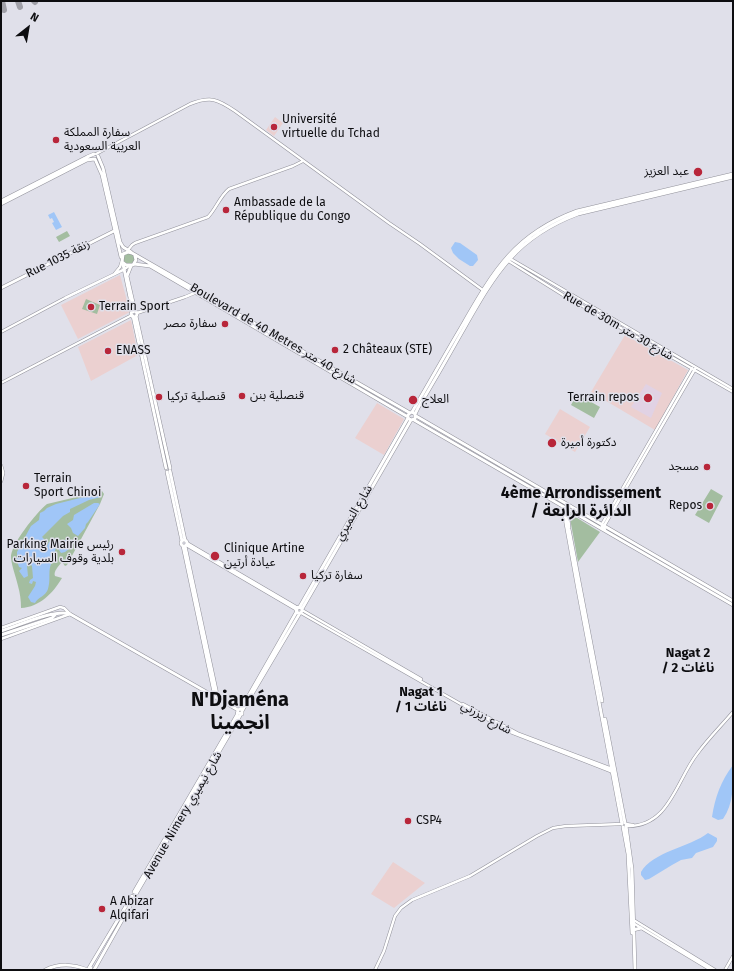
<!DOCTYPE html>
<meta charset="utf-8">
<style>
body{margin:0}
#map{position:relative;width:734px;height:971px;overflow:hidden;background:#e0e0ea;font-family:"Fira Sans",sans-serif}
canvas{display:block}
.frame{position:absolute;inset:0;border:2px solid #0d0d10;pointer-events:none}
.north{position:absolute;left:8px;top:8px;width:40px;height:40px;-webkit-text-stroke:3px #e0e0ea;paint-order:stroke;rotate:31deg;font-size:11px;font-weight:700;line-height:16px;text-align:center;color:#0d0d10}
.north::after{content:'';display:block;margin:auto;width:14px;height:18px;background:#0d0d10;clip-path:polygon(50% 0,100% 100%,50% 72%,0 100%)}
</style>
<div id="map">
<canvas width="734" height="971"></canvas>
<div class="frame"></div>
<div class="north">N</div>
</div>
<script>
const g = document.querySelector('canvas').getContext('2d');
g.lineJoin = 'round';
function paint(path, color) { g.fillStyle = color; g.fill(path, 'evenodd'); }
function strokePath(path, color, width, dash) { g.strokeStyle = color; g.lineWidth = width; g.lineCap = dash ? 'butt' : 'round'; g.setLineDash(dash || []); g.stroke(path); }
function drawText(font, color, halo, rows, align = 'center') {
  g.font = font + ' "Fira Sans","Noto Sans Arabic",sans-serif'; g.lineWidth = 3; g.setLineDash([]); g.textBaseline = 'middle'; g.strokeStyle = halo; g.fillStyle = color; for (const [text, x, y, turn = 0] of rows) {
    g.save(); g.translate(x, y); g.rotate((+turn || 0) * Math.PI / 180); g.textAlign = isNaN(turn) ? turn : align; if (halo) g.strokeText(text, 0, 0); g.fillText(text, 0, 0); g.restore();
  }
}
const education = new Path2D(`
 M275,117L283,123L274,136L266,130Z
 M120,275L130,312L78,339L61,305Z
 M131,320L138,355L91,381L78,347Z
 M625,335L688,370L655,430L591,392Z
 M377,403L404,419L384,455L355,438Z
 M560,409L590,427L575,452L545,434Z
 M393,862L425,883L394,908L371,894Z`);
const medical = new Path2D(`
 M646,384L662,393L651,418L631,407Z`);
const green = new Path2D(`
 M67,231L70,236L59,242L56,237Z
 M123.5 259a5.5 5.5 0 1 1 11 0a5.5 5.5 0 1 1-11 0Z
 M86,299L100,305L97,314L82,309Z
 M577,394L600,407L594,418L571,405Z
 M711,489L723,496L709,523L695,515Z
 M102,491L104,494L100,504L67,565L65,566L62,562C59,565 53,572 55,576L62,578C53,593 40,607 21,608C21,600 20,593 18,586C16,577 12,567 11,558C10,545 37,512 47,504Z
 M569,513L600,532L578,562Z`);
const water = new Path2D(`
 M54,212L62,227L56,230L52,223L54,222L52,218L50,219L48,215Z
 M455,242L460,243L477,255L478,260L473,266H470L459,259L453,253L451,248Z
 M100,493L101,497L89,500L70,509V512L63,516L42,537L45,540L44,543L39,547L41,548L40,551L44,552L49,542L55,539H58L55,551L57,555C45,568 52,576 48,589C46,596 38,597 35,603L31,602L28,597L35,586L36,582L33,581L32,584L29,583L30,580L33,578L32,566L29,563L27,566L28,576L24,578L19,571L22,568L19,567L17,561V552L31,526L39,520L40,513L44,511L47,508L56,504Z
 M94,503H98L100,504L88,522L86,524L85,528L78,536L73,533L71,528L67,524L73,520L74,515Z
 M65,540H72L74,542L72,544L73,546L65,552L61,553L59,550L62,542Z
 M733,765C733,785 734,803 723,819L718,820L712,817C715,797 721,781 733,765Z
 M708,833L717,838V841L713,847L696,853L692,858L681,860L672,865L649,879L645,880L641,875V872C652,852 690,847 708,833Z`);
const taxiway = new Path2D(`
 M2,1L4,10
 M18,1L20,7
 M34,1L35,2`);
const minor = new Path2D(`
 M96,154L190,104C211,96 217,99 235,111L389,223L420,244L484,291
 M128,250L132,245L135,243L208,217C216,209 220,196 229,189L293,166L303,161
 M509,258L733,389
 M507,260L563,295L733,392
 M115,273L120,267L122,261
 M137,313L185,297L197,292
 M1,332L65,298L123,270L129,266
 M1,383L132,315
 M602,529V524L692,368
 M605,530L604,526L695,369
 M187,543L298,608
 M186,545L297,610
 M302,610L421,679
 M301,613L508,731L613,772
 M1,628L60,607L64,608L70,614L1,639
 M463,704L519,734L612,769
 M626,824L633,825
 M626,826C669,828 676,781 697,754C708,739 721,726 733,712
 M632,919L715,970
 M633,923L711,970
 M375,970L384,951L395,916L401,908L412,900L470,876L537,836L553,828L566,826L622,824
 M725,970L733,956`);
const major = new Path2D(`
 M98,156L103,168L120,242L123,247L131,252
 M95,159L102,175L121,257
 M1,201L87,157L94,154
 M1,204L87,160L94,159
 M135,256L136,260L133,265H126L122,262L123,254L128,252L132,253L410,413
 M123,264L133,312
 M134,264L150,266L408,417
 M131,266L127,276L135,311
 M1,288L114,231
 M131 314a3 3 0 1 1 6 0a3 3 0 1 1-6 0Z
 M133,316L166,468
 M136,316L170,468
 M412,412C428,385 443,358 459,331C492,274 512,235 577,211L733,174
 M415,414L412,412L410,413L408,415V418L411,420L415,419V414L418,408C433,383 448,357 462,332C494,276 514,238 578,214L733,177
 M416,416L733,601
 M414,420L733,605
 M1,466L3,473L1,481
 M170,471L185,540
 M167,472L182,541
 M563,507L578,590L622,824
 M567,508L569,529L602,701
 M181 543a3 3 0 1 1 6 0a3 3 0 1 1-6 0Z
 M183,546L215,697
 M185,546L218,699
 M296 610a3 3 0 1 1 6 0a3 3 0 1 1-6 0Z
 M299,608L408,418
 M302,609L411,420
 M1,631C18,626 54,609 70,614L238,710
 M1,635L52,618L55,615
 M241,709L297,611
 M242,711L300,613
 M605,719L625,823
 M626,826L632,869L635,970
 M623,827L628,854L632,933
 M134,892L237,715L238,710L240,709L242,710V714L238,713
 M136,894L241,714
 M633,930L641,928
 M89,968L132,896
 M45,970C60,963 73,964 88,970L91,968
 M94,970L135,897`);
const markers = [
 [274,127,4,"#b8263a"],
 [56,140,4,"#b8263a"],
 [698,172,5,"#b8263a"],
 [226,210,4,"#b8263a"],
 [91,307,4,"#b8263a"],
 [225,324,4,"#b8263a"],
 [335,350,4,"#b8263a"],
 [108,351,4,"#b8263a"],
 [242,396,4,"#b8263a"],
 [159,397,4,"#b8263a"],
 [648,398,5,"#b8263a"],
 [413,400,5,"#b8263a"],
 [552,443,5,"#b8263a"],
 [707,467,4,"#b8263a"],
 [26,486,4,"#b8263a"],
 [710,506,4,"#b8263a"],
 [122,552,4,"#b8263a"],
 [215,556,5,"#b8263a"],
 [303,576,4,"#b8263a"],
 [408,821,4,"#b8263a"],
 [102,909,4,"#b8263a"]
];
const poiNames = [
 ["Université",282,120],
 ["virtuelle du Tchad",282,134],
 ["سفارة المملكة",64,133],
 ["العربية السعودية",64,147],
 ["عبد العزيز",689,172,"right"],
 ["Ambassade de la",234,203],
 ["République du Congo",234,217],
 ["Terrain Sport",99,307],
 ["سفارة مصر",217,324,"right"],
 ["2 Châteaux (STE)",343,350],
 ["ENASS",116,351],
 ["قنصلية بنن",250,396],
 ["قنصلية تركيا",167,397],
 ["Terrain repos",639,398,"right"],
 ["العلاج",422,400],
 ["دكتورة أميرة",561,443],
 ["مسجد",699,467,"right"],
 ["Terrain",34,479],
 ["Sport Chinoi",34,493],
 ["Repos",702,506,"right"],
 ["Parking Mairie رئيس",114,545,"right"],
 ["بلدية وقوف السيارات",114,559,"right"],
 ["Clinique Artine",224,549],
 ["عيادة أرتين",224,563],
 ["سفارة تركيا",311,576],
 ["CSP4",416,821],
 ["A Abizar",110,902],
 ["Alqifari",110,916]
];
const streetNames = [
 ["Rue 1035 زنقة",58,259,-27],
 ["Rue de 30m شارع 30 متر",618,326,30],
 ["Boulevard de 40 Metres شارع 40 متر",273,334,30],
 ["شارع النميري",354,513,-60],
 ["شارع زيزرتي",486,718,29],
 ["Avenue Nimery شارع نيميري",183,815,-60]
];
const neighbourhoodNames = [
 ["Nagat 2",688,653],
 ["/ ناغات 2",688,668],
 ["Nagat 1",421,692],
 ["/ ناغات 1",421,707]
];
const districtNames = [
 ["4ème Arrondissement",581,494],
 ["/ الدائرة الرابعة",581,512]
];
const townNames = [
 ["N'Djaména",240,700],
 ["انجمينا",240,723]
];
paint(education, '#ebd0d0');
paint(medical, '#e1d2e4');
paint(green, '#a3bda0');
paint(water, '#a0c6f7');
strokePath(taxiway, '#a0a0a8', 6);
strokePath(minor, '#92929b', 3.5);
strokePath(major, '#92929b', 4);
strokePath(minor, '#fff', 2.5);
strokePath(major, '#fff', 3);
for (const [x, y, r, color] of markers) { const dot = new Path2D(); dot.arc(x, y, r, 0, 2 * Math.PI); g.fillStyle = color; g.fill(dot); strokePath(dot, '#e0e0ea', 1.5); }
drawText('12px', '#0d0d10', '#e0e0ea', poiNames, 'left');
drawText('12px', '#0d0d10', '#e0e0ea', streetNames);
drawText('bold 13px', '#0d0d10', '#e0e0ea', neighbourhoodNames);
drawText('bold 16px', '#0d0d10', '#e0e0ea', districtNames);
drawText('bold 20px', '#0d0d10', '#e0e0ea', townNames);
</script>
